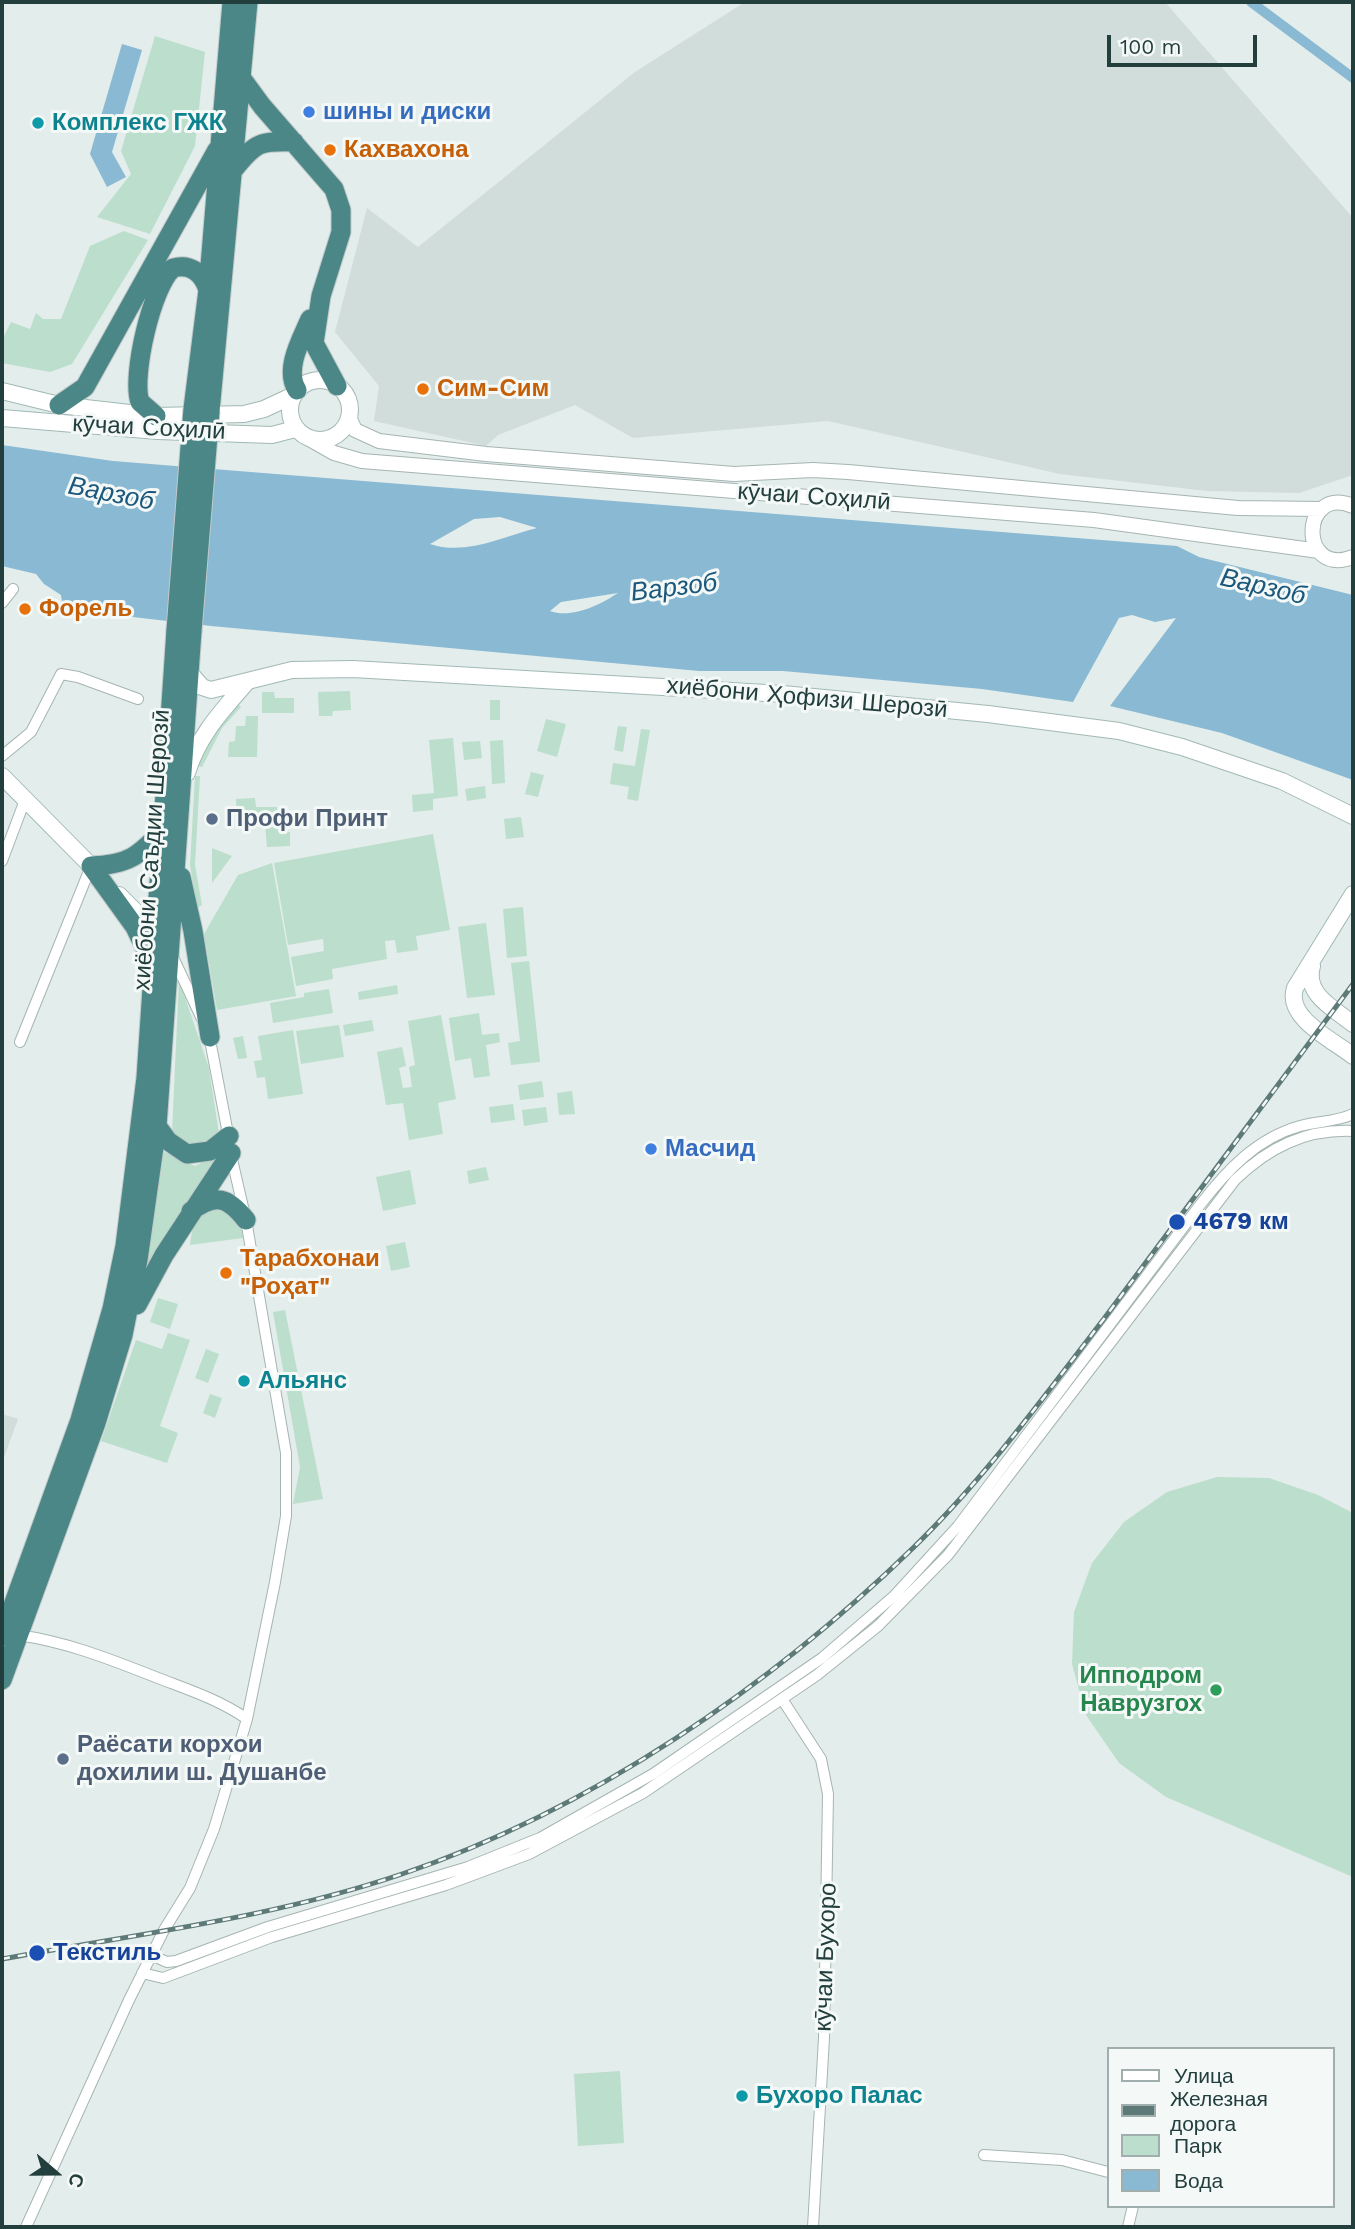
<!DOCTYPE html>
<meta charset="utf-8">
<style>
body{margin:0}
#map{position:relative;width:1355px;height:2229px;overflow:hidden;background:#e3edeb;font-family:"Work Sans",sans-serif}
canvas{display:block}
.frame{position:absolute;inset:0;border:4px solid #223f3d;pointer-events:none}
.legend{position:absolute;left:1107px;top:2047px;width:228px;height:161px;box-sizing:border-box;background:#f4f9f8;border:2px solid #a0afad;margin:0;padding:9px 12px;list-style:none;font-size:21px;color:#223f3d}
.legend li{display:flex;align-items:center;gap:14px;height:35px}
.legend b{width:35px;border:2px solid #a0afad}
.north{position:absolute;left:21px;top:2138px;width:70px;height:70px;-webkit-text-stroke:5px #f4f9f8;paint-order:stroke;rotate:110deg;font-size:19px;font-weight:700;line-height:28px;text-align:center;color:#223f3d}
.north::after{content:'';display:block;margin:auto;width:24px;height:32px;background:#223f3d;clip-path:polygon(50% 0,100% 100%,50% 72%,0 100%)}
.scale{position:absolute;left:1107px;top:35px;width:150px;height:32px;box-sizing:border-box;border:4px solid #223f3d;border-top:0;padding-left:9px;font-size:21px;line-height:24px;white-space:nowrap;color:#223f3d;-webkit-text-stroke:5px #f4f9f8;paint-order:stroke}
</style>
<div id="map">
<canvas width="1355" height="2229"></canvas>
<div class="frame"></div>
<ul class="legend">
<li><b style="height:9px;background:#fff"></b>Улица</li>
<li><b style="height:9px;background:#5d7a78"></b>Железная дорога</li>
<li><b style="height:19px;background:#bcdecc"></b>Парк</li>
<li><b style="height:19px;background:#8ab9d3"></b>Вода</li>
</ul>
<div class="north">С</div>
<div class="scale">100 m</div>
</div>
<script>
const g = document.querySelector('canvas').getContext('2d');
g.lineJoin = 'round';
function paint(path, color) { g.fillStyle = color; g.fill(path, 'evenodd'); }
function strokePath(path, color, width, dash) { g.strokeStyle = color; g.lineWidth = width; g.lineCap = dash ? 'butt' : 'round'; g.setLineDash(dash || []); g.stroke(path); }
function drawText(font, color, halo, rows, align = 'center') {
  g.font = font + ' "Work Sans",sans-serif'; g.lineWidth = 6; g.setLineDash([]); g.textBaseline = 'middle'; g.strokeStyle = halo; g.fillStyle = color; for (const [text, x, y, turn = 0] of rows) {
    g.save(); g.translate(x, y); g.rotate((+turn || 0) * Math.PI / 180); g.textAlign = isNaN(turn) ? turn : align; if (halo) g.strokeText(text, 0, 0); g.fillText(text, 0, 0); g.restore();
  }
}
const built = new Path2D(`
 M745,2H1165L1353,218V475L1299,493L1207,491L1060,474L828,421L633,438L575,405L498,435L486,446L374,421L379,386L335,332L367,208L418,247L635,72Z
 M2,1414L18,1419L2,1463Z`);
const green = new Path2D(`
 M155,36L205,52L195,146L150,234L97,217L131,174L121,151Z
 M124,231L148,240L72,364L50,372L2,363V340L11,322L30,329L36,313L43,319H61L90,246Z
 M350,691L351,710L333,711L332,716H319L318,692Z
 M262,692H274L275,698H294V713H262Z
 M490,700H500V720H490Z
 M237,703L241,707L222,728L202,767L197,766L206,745Z
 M246,716H258L257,757H228L229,742L235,741L236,726H245Z
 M546,719L566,724L557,757L537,751Z
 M618,726L627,727L623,752L614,750Z
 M641,729L650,730L638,801L627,799L629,787L610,784L613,763L635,766Z
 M453,738L458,796L433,799V810L413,812L412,795L434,793L429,740Z
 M503,740L505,783L492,784L490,741Z
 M480,741L482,758L464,760L462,742Z
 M531,772L544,775L538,797L525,794Z
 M195,776H200L195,865L202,905L197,908L190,865Z
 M485,786L486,798L467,801L465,789Z
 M255,798L256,807H277L278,832H290V846L267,847L265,823L237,824L236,799Z
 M521,817L524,837L506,839L504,819Z
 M433,834L450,930L416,936L418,950L397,953L395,940L385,941L387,959L332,969L333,979L296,986L291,957L324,951L323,939L288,945L274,863Z
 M212,848L232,856L212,883Z
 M272,863L296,996L217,1010L204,934L238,875Z
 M523,907L527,956L507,958L503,909Z
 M486,923L495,995L467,998L458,927Z
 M529,961L540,1062L511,1065L508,1043L520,1041L511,963Z
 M179,980L209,1068L219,1134L197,1150L172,1133Z
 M397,985L398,994L359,1000L358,992Z
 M329,989L333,1013L273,1023L270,1003L304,997V993Z
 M479,1013L482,1035L499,1033L500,1042L486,1045L490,1076L474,1078L471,1058L455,1061L449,1018Z
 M441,1015L456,1099L438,1103L443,1134L409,1140L403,1103L386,1105L377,1052L402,1047L406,1066L399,1068L403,1088L412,1087L409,1067L415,1065L408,1021Z
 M372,1020L374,1031L345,1036L343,1025Z
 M339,1025L344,1057L301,1064L296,1031Z
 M293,1030L303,1094L268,1099L265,1077L257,1078L254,1061L262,1060L258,1036Z
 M243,1036L247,1058L238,1059L233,1038Z
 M542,1081L544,1097L520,1100L518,1085Z
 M572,1091L575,1114L559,1115L557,1093Z
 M513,1104L515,1120L491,1123L489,1107Z
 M546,1107L548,1122L524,1126L522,1110Z
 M164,1152L195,1166L218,1155L144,1276Z
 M486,1167L489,1180L469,1184L467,1171Z
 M410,1170L416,1204L383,1211L376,1177Z
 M219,1205L241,1226L243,1238L190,1245C193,1221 196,1214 219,1205Z
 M405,1242L410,1267L391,1271L386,1246Z
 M158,1298L178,1304L170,1329L150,1322Z
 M285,1310L323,1499L293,1504L300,1467L273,1312Z
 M168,1333L190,1340L160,1426L178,1433L167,1463L101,1441L136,1340L162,1349Z
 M206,1349L219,1354L208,1383L195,1378Z
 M210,1394L222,1398L215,1418L203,1413Z
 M1217,1477L1269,1478L1318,1495L1353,1513V1877L1166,1797L1119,1763L1086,1715L1072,1664L1074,1612L1092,1563L1124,1522L1167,1492Z
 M620,2071L624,2143L578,2146L574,2074Z`);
const water = new Path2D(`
 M122,44L142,50L112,152L126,177L107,187L90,154Z
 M2,445L113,461L1177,546L1199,557L1353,595V780L1222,733L1110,706L1176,618L1155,622L1132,615L1119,618L1073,702L982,689L783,671H699L211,626L63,609L61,595L44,584L36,574L2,566ZM500,517L537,528C502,537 465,556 430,544L474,519ZM618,593C600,605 571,619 550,611L561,602Z`);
const canal = new Path2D(`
 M1251,2L1353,78`);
const minor = new Path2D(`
 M2,603L13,589
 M2,756L31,732L61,674L78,677L138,699
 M2,861L25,800
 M172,955L201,1017
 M209,1035L229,1139
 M20,1042L91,866
 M18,1635C68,1642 112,1660 158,1678C189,1690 220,1700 247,1719
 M782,1699L821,1759L828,1794L824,2038L813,2227
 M151,1955L167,1962L176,1961L268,1927L468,1867L540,1838L653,1774L822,1658L894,1596L958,1526L1200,1205C1227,1170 1257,1138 1300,1126C1318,1121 1337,1122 1353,1114
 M142,1973L163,1978L272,1937L446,1885L529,1854L643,1793L817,1675L878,1626L948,1555L1235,1180C1269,1147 1306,1129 1353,1131
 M984,2155L1062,2160L1108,2172
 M26,2227L129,2000L164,1930L190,1888L214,1829L247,1719L275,1582L286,1516V1453L246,1220L231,1155
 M1128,2227L1133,2206`);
const tertiary = new Path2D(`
 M349,417L355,430L379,441L486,454L734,474L813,470L848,472L1238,508L1322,509
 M311,440L334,453L362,461L1094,520L1319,551
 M1353,506C1300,484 1298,578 1353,557`);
const secondary = new Path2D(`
 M290 410a30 30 0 1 1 60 0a30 30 0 1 1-60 0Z
 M2,391L59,405L156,416L244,414L264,409L294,395
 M2,418L158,431L272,435L295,429
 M189,672L202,687L211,690L292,670L353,669L783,694L988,714L1119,731L1182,747L1282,781L1353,816
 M187,773C198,736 221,712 246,683
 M2,776L99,874
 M1353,894L1295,988C1285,1018 1333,1040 1353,1056
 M119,895L160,936
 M1312,966C1304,994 1333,1008 1353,1024`);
const trunk = new Path2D(`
 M240,76L262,106L334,189L341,210V232L321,296L314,343L337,386
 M235,168C256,142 260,141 294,142
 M297,390C284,369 301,340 310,319
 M59,405L85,387L217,150
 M193,409L208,290L232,2
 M210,411L248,2
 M156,416L140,402C131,377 152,285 173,268C190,263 203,273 208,290
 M91,866L135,927L152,963
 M91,866C128,865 139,856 164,829
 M181,877L193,931L210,1037
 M157,1126L168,1141L187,1154L210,1151L229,1136
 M191,1211C216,1194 227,1196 246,1220
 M137,1305L164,1255L231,1153
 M2,1636L80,1420L112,1309L125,1246L146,1078L176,630
 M2,1680L96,1423L123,1335L138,1260L157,1126L192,631`);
const rail = new Path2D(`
 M2,1959C136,1934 273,1918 402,1874C591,1810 771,1686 913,1548C984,1479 1043,1398 1103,1320C1187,1208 1270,1096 1353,984`);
const trunkBridge = new Path2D(`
 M176,630L193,409
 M192,631L210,411`);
const markers = [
 [309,112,7,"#3f7fe0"],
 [38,123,7,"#0f9aa8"],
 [330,150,7,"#e8710a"],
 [423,389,7,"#e8710a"],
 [25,609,7,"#e8710a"],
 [212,819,7,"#5c6f8a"],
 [651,1149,7,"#3f7fe0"],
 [1177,1222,9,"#1a4fb4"],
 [226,1273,7,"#e8710a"],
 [244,1381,7,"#0f9aa8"],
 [1216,1690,7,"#2e9e5b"],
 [63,1759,7,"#5c6f8a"],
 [37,1953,9,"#1a4fb4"],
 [742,2096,7,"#0f9aa8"]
];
const shopNames = [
 ["шины и диски",323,112],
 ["Масчид",665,1149]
];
const cultureNames = [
 ["Комплекс ГЖК",52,123],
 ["Альянс",258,1381],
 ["Бухоро Палас",756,2096]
];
const foodNames = [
 ["Кахвахона",344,150],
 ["Сим-Сим",437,389],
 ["Форель",39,609],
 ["Тарабхонаи",240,1259],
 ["\"Роҳат\"",240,1287]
];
const streetNames = [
 ["кӯчаи Соҳилӣ",149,428,3],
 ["кӯчаи Соҳилӣ",814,497,4],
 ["хиёбони Ҳофизи Шерозӣ",807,698,5],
 ["хиёбони Саъдии Шерозӣ",152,850,-86],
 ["кӯчаи Бухоро",826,1957,-88]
];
const serviceNames = [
 ["Профи Принт",226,819],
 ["Раёсати корхои",77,1745],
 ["дохилии ш. Душанбе",77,1773]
];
const transitNames = [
 ["4679 км",1193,1222],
 ["Текстиль",53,1953]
];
const leisureNames = [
 ["Ипподром",1202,1676],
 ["Наврузгох",1202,1704]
];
const waterNames = [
 ["Варзоб",111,494,11],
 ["Варзоб",1263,587,13],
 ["Варзоб",674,588,-7]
];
paint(built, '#d1ddda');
paint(green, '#bcdecc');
paint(water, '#8ab9d3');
strokePath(canal, '#8ab9d3', 10);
strokePath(minor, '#a5b5b3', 12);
strokePath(tertiary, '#a5b5b3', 16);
strokePath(secondary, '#a1b9b5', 18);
strokePath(trunk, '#c1c9c9', 21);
strokePath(minor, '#fff', 10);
strokePath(tertiary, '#fff', 14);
strokePath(secondary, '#fff', 16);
strokePath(trunk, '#4a8786', 19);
strokePath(rail, '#5d7a78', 5);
strokePath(rail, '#f4f9f8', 2.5, [8]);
strokePath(trunkBridge, '#c1c9c9', 21, []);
strokePath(trunkBridge, '#4a8786', 19);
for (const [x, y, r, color] of markers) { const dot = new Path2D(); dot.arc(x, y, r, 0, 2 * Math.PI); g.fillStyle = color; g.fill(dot); strokePath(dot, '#f4f9f8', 2.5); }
drawText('bold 24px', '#366cbe', '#f4f9f8', shopNames, 'left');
drawText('bold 24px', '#0d838f', '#f4f9f8', cultureNames, 'left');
drawText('bold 24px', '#c56008', '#f4f9f8', foodNames, 'left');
drawText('24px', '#223f3d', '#f4f9f8', streetNames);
drawText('bold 24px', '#4e5e75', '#f4f9f8', serviceNames, 'left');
drawText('bold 24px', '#164399', '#f4f9f8', transitNames, 'left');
drawText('bold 24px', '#27864d', '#f4f9f8', leisureNames, 'right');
drawText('italic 26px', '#1b587c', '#f4f9f8', waterNames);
</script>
